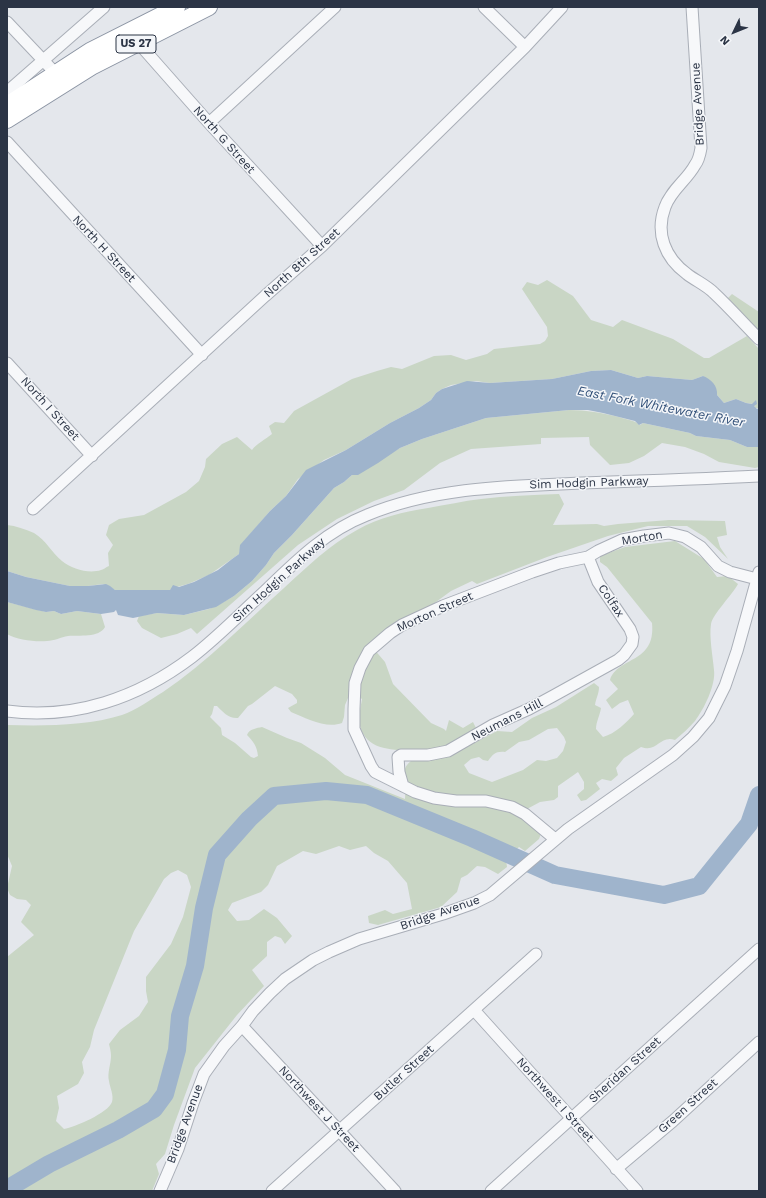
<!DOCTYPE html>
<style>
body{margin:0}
#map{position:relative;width:766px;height:1198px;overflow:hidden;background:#e4e7ec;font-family:"Work Sans",sans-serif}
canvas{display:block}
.frame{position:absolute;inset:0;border:8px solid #2b3445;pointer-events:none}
.north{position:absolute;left:714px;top:12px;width:40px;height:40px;-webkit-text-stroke:3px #f4f6f9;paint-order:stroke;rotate:227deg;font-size:11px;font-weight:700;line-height:16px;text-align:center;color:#2b3445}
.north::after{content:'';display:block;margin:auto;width:14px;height:18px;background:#2b3445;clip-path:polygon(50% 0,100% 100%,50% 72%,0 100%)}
</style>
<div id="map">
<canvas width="766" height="1198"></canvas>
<div class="frame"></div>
<div class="north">N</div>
</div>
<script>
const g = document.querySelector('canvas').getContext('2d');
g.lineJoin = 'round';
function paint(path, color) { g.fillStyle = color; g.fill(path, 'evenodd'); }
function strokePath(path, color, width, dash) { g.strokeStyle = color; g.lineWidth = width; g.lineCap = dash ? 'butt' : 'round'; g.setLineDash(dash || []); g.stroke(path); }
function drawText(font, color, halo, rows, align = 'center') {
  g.font = font + ' "Work Sans",sans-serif'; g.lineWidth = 3; g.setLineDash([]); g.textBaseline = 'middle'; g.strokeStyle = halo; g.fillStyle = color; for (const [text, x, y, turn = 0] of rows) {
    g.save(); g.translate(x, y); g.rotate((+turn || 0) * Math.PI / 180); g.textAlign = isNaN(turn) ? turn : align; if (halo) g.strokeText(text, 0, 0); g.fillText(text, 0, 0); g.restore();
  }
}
const green = new Path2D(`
 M547,280L573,296L591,320L613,327L622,320L673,339L704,358H709L747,336L759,349V408H755L753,404L746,403L736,399L724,403L717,395L703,376L692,380L647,376L638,378L611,370L591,371L552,379L490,383L476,381L451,385L442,389L436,393L431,400L419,408L390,423L346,450L324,460L298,479L286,496L270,511L241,545L239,554L232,559L209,575L188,584L173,588L170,590H115L103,584L88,586H70L26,577L7,571V525C16,526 25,529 34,533C46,540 52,553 62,561C72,569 89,574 101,570C103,570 106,567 109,566L108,553L113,545L106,535L109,525L119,519L144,515L186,492L199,481L205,467L206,459L222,444L237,437L252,450C257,443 265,440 272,434L269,426L275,422L284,423L294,411L352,379L377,371L391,367L402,369L434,356L451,355L466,360L487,354L494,349L540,344L545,341L548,336L547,327L522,289L527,282L538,285Z
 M732,294L759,312V331L728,298Z
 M569,410C587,410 602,413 619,417C627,420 634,420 640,425L643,423L690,433L696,436L730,440L747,447H759V467L755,468L719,462L704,454L685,447L662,443L644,456L629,463L610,465L590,445L589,437L541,438V444L471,449L440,463L404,490L374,501L337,519L298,545L197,634L191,628L177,634L161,638L142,628L137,621L139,616L157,613L184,615L209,609L220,604L234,596L252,581L266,565L274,553L292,535L334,488L344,482L352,475L400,448L422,439L486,418Z
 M559,494L564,504L553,525L597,524L604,526L618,524L669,520L725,521L727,535L717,537L720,547L728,559L705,537L687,526H648L608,536L547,557L477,584L472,581L451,591L373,648L385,662L393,684L431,723L444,729L446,731L449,720L463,728L473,722L476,728L459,738L463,749L497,731L512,732L532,718L556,707L594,683L599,687C599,694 596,698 595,705L601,708C600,715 596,722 596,729L603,737C616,733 625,724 634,714L628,700L620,703L612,709L606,700L618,689L610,680C618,656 656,664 652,623L607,567L600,562V556L625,547L675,541L704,559L717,577L728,576L738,584C732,595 713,614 711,624C709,637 713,658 714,670C716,685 704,709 695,721C689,728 682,734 675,740C659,735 658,753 641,747L624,758L616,768L618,775L611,781L602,779L596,783L600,789L586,800L581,801L577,795L584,789V782L578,772L558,786V797L554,800L540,802L527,809L544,826L539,839L525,851L519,847L506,860L507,867L498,874L485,867L477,866L467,875L461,878L457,892L441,907L378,925L369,923L368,916L385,910L393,914L412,909L407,883L388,861L374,853L366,846L350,850L339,846L316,854L303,851L277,866L268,885L261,892L232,903L228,910L237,921L249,920L264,909L277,918L292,936L285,944L281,938L275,936L267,942V956L252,970L264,986L237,1015L195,1068L174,1125L165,1154L156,1164L159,1174L152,1191H7V957L34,935L21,922L31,905L26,900L17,899L10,895L7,888L12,866L7,854V725C43,726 88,726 122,715C136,710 150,700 163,692C207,662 244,624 284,588C307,567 329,545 357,530C379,517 404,512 428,508C446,505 463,501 481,499C506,496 533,495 559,494ZM275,686L292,694L297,700V703L288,708L291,712C306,718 326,729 342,723L344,717L345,705L351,691L362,699C361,705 359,714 359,721C363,748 385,749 407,751L412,760C401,769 405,773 406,786C406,790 405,795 405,799L345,775L325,758L301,743L287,738L262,727C257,728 249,729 247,735C253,741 257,746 258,756L254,758L251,757L235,743L222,735L221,728L210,717L212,714L214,706H217C223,712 229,719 238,718L248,706L252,704ZM557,728L564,737L566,742L563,751L557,758L546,761L537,760L523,770L492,782L469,773L464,765L471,759L479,757L483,760L488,761C493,754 496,751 505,752L519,742L529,740L548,729ZM178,870L187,875L191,887L183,917L171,944L146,977V991L148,1002L139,1016L120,1030L109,1044C110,1048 111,1052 111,1056C111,1064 107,1073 109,1081C110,1088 114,1095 112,1102C108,1113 75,1127 64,1129L56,1121L59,1108L57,1096L78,1084L84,1073L82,1062L90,1047L94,1030L134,931L164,879L171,873Z
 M7,602L46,612L54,611L61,614L77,611L101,614L105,627C99,638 79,635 68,636C61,637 54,641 47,641C35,642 17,640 7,634Z`);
const water = new Path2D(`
 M611,370L638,378L647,376L692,380L703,376C711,379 718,386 717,395L724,403L736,399L746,403L752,404L756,400L757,404L754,406L757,409L759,408V447H747L730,440L696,436L690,433L643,423L639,425L635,421L603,413L588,410H569L486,418L422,439L400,448L378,463L358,475H352L344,482L334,488L292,535L274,553L266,565L252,581L234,596L216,607L184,615L157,613L133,618L118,615L116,610L114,612L101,614L77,611L61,614L54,611L46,612L36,610L7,602V571L26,577L70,586H88L106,584L110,586L115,590H170L173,585L179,587L194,582L218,570L232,559L239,554L240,545L270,511L286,496L306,470L346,450L390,423L419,408L431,400L436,393L442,389L467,381L490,383L552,379L591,371Z`);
const river = new Path2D(`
 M7,1189L49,1164L118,1130L154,1109L165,1094L177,1050L180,1016L195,966L204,908L217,855L249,819L274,796L326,791L367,795L472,838L555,875L664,895L699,886L749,824L759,795`);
const minor = new Path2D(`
 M484,7L525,47
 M692,7L701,148C700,154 699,160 695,165C687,180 671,190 665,207C655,233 665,258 687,274C696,281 706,285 714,293C730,308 744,324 759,339
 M7,22L60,78
 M134,38L209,123L322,246
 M7,92L104,7
 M209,123L335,7
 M7,142L202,355
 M7,363L92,456
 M33,509L265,296L322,246L525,47L562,7
 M7,711C74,720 138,698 192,657C218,637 241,613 265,591C296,561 326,531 367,515C434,487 510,486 582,483C641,481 700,479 759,476
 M403,786L399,772L398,757L401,755H428L448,751L493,725L529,709L553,696L618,660L624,655L632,644L633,637L630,629L598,582L588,557
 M555,839L525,814L512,807L486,801H456L434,798L415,792L375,772L371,766L354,729V709L355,683L360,668L369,651L390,633L402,625L443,606L532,572L559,563L588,557L598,551L622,540L644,536L669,533L685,537L701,547L718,566L730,572L757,579
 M474,1010L637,1191
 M242,1026L395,1191
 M616,1169L673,1121L759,1042
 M160,1191L178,1149L193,1103L204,1074L224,1046L242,1026L253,1011L270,993L285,979L313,960L329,952L359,939L443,914L474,903L490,895L568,829L673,755L693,737L709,718L725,686L737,651L759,572
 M272,1191L536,954
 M491,1191L759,949`);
const highway = new Path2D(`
 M7,105L90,51L177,7
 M7,120L93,66L209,7`);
const shields = [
 [136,44,40]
];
const shieldNames = [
 ["US 27",136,44]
];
const streetNames = [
 ["Bridge Avenue",698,104,-93],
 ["North G Street",224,140,48],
 ["North H Street",104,249,47],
 ["North 8th Street",302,263,-42],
 ["North I Street",50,409,48],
 ["Sim Hodgin Parkway",589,483,-2],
 ["Morton",642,538,-10],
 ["Sim Hodgin Parkway",279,580,-42],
 ["Colfax",611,601,56],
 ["Morton Street",435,612,-24],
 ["Neumans Hill",507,720,-27],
 ["Bridge Avenue",440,913,-19],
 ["Sheridan Street",625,1070,-42],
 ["Butler Street",404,1073,-42],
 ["Northwest I Street",555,1100,48],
 ["Green Street",688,1106,-42],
 ["Northwest J Street",319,1109,47],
 ["Bridge Avenue",185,1124,-70]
];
const waterNames = [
 ["East Fork Whitewater River",661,407,11]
];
paint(green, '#c9d6c5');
paint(water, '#9fb4cc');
strokePath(river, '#9fb4cc', 18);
strokePath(minor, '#a9aeb7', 13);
strokePath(highway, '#8b94a3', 18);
strokePath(minor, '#f7f8fa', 11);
strokePath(highway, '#fff', 16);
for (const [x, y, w] of shields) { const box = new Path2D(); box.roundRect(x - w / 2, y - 9, w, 18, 3); g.fillStyle = '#f4f6f9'; g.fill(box); strokePath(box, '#2b3445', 1); }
drawText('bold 11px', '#2b3445', null, shieldNames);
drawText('12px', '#2b3445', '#f4f6f9', streetNames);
drawText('italic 13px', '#34527a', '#f4f6f9', waterNames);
</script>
